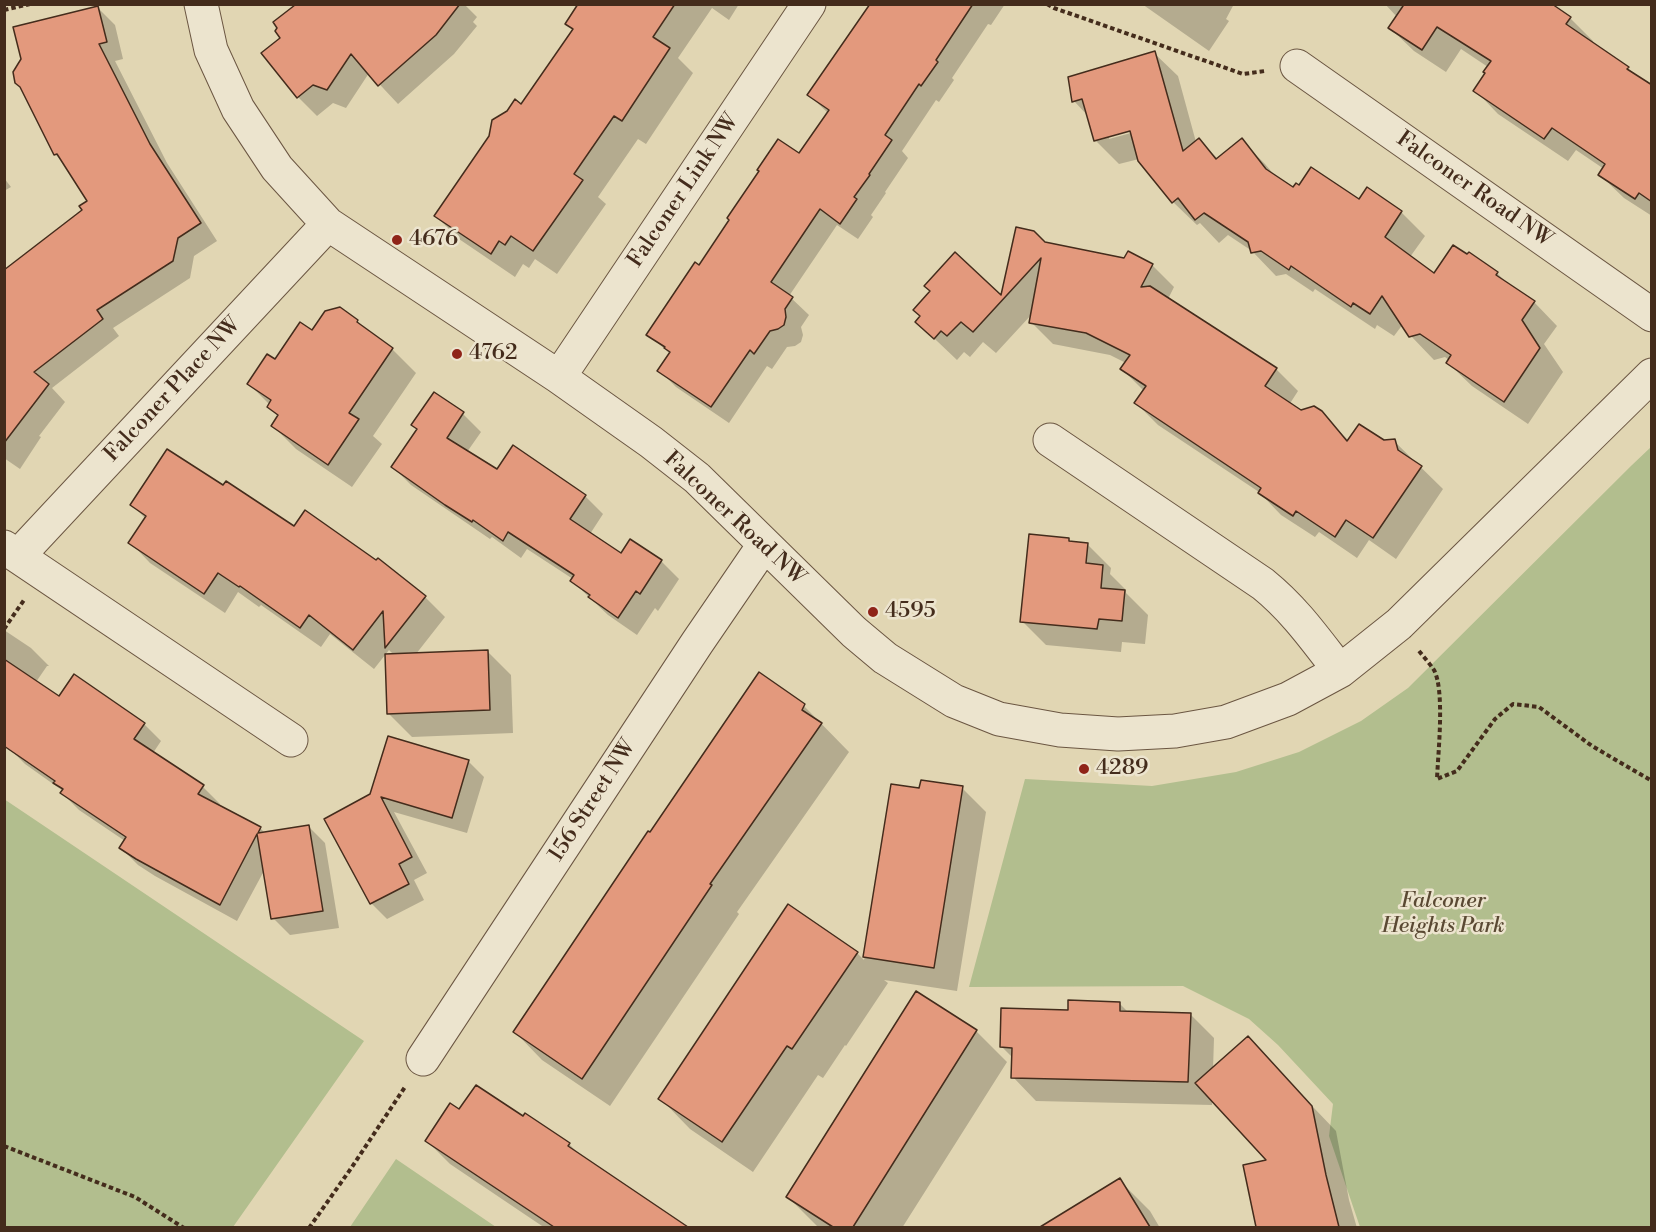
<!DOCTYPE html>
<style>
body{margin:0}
#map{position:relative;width:1656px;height:1232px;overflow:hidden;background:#e1d6b3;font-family:"Libre Bodoni",serif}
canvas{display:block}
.frame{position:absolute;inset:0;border:6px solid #442c1c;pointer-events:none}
</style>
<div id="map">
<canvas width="1656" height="1232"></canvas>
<div class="frame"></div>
</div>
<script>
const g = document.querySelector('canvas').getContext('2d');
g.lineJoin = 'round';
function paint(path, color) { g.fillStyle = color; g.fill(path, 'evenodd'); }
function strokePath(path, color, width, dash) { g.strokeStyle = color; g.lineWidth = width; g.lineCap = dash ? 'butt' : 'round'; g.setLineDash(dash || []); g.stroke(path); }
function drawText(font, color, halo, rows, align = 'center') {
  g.font = font + ' "Libre Bodoni",serif'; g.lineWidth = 5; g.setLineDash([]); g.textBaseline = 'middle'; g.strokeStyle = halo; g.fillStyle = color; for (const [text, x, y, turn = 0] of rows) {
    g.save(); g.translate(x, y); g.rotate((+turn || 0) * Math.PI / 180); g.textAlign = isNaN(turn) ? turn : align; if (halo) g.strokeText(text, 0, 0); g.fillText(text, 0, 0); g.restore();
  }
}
const green = new Path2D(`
 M1651,447V1227H1360L1329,1136L1333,1104L1278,1045L1249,1019L1183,986L969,987L1025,779L1152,786L1236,772L1299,752L1361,721L1408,688L1632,465Z
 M4,799L364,1041L233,1227H5Z
 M396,1159L496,1227H350Z`);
const shadow = new Path2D(`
 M298,4H304L316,16L329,4H464L477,17L473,22L477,26L454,54L398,104L369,73L346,108L333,103L317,116L298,97L279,29L275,22Z
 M577,4H739L729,20L712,8L678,58L693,73L646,144L638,139L598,197L606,204L557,274L535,259L529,268L523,264L515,277L459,239L436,216L521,106L574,30L567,24L571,19L569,17Z
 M896,4H1005L991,25L988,24L952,78L954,80L939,102L936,100L902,151L908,158L885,192L886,193L871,215L873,217L858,239L837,225L789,296L809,315L801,327L803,335L801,342L795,346L787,347L772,369L767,366L729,423L676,387L659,370L670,354L648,334L699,267L799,155L828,113L809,95Z
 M1142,4H1234L1226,19L1229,21L1209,51Z
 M1385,4H1526L1570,18L1593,41L1592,43L1652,86V216L1624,198L1600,175L1604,169L1576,150L1568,161L1498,114L1475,90L1487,73L1488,67L1461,49L1446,72L1414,51L1390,28L1397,17Z
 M98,8L115,25L123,59L115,61L167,163L217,241L194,256L190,278L113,328L119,336L52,388L65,402L39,436L41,437L20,469L4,458V296L84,210L89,201L65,164L55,154Z
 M1154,53L1178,76L1196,142L1199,140L1218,159L1242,141L1265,164L1276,177L1294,189L1360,201L1368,189L1401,212L1425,236L1410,257L1435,275L1469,254L1497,273L1510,286L1534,302L1557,326L1544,344L1563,372L1528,424L1472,386L1448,363L1449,360L1445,357L1434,360L1411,336L1403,324L1394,336L1377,325L1375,329L1315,289L1313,292L1286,274L1276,276L1252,251L1228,235L1219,243L1200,223L1197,225L1173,202L1139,159L1119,164L1096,141L1088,116L1074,101ZM1137,128L1138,131L1109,139V136Z
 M4,178L11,187L4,191Z
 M1045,244L1152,265L1174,287L1168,299L1276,369L1298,391L1289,405L1301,412L1321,413L1349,441H1394L1443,489L1396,559L1369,540L1357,558L1319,532L1315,537L1281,515L1259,492L1158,425L1136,403L1144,391L1122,369L1126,363L1110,355L1053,344L1031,322L1032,314L996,353L983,342L970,357L964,352L957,360L917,322L1002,298Z
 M357,321L367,331L392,349L416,373L373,436L382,444L352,487L296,449L273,426L279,417L269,407L270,405L249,384L313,332Z
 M434,394L463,414L481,432L467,452L497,472L585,496L603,514L590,534L621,555L661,561L679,579L658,611L655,608L637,635L608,615L572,581L573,579L527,549L521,558L492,537L490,539L411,485L393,467L418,430Z
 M224,487L294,528L425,597L445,617L416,654L487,651L511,675L513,733L412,737L388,713L394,655L389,650L374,669L330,634L321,647L261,605L259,607L238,592L225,613L150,563L130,542L146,519L132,505Z
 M1068,540L1072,543L1088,545L1111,568L1110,574L1126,590V593L1148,615L1145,644L1122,642L1121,652L1046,645L1022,621Z
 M4,630L31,648L49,666H47L36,682L60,698L144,724L161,741L153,753L203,787L220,804L218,806L260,828L265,833L308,826L325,843L339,928L290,935L273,918L265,869L237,921L155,876L138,865L121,848L125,841L79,810L62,793L63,791L25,764L8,747L4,736Z
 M759,674L804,706L849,752L737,912L739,914L610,1106L542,1060L515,1032Z
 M468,761L484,777L467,833L394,812L427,873L414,880L424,900L387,919L371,903L326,819Z
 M893,786L921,790L962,788L986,812L957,991L884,980L888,983L846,1046L845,1045L823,1078L818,1075L753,1172L690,1129L660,1098L857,953L864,960Z
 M917,993L976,1031L1007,1062L902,1228L818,1227L788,1197Z
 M1120,1004L1128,1012L1190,1014L1214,1038L1213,1070L1247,1038L1336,1131L1349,1200L1357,1228H1257L1245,1166L1269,1161L1212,1099V1105L1036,1101L1013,1077V1058L1002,1047L1069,1012Z
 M460,1111L524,1118L569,1144L582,1157L685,1228H545L450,1164L427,1141Z
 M1119,1180L1150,1211L1160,1228H1050Z`);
const building = new Path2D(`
 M460,4L436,35L378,86L351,54L327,90L313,85L297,98L261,53L280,38L275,31L277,28L273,22L295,5Z
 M578,4H675L653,37L670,48L622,121L614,116L574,174L583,180L533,251L511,236L505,245L499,241L491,254L434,216L489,136L492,120L507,111L515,99L521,104L573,29L565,24Z
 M870,4H973L936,60L938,62L921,86L919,84L885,135L892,140L869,174L870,175L854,197L857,199L840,224L820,209L771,282L793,297L785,309L786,317L784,325L778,329L770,331L754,354L750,350L711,407L657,371L670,352L664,348L665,347L646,335L695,262L699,265L729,220L727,218L759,171L757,170L778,139L799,153L829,110L807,95Z
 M1400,4H1552L1571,17L1566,24L1629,67L1627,69L1652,85V202L1639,193L1635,199L1598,175L1605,164L1552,128L1544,139L1473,91L1485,73L1483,72L1491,61L1437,27L1422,50L1388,28L1403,6Z
 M98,6L107,42L99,44L150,144L201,223L178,238L173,261L97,310L103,319L34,372L49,384L4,443V270L82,210L79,206L87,201L57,154L54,155L20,87L15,83L13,72L21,59L13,27Z
 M1155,51L1183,151L1199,138L1216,159L1242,138L1266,169L1293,187L1296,183L1299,185L1311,167L1359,199L1367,187L1402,211L1385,237L1434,273L1453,245L1467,254L1469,252L1498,272L1496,275L1535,301L1522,320L1540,348L1504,402L1446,363L1451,355L1420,334L1409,337L1382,296L1370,314L1353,303L1351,307L1291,266L1289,270L1261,251L1251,253L1248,242L1204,213L1195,220L1178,198L1172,203L1138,161L1130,131L1094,141L1082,99L1072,102L1068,77Z
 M1016,227L1034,231L1045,242L1124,258L1128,251L1153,264L1141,287L1150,286L1277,368L1265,386L1301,410L1314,406L1322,411L1347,441L1359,424L1384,440L1395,439L1398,450L1422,466L1373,538L1346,520L1335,537L1296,511L1293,516L1258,493L1261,488L1134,403L1146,386L1120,369L1130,355L1086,333L1029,323L1041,258L973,332L961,322L947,336L941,331L934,339L915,322L920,316L913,310L930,291L924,286L955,252L1001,295Z
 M340,307L358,320L357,322L393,348L349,413L359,419L328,465L271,426L278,415L267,407L271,400L247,384L267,354L275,359L300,322L312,330L325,311Z
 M434,392L464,412L447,438L497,469L513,445L586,495L570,519L621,553L630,539L662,560L640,594L636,591L618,618L588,597L590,595L570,581L574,575L508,532L503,541L473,520L472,522L445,505L391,467L417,429L411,425Z
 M167,449L223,485L226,481L294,526L305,510L376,560L378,558L426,596L385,648L383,611L353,650L309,615L300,628L240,586L239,587L218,573L204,594L128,543L146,516L130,505Z
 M1029,534L1069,538V541L1088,543L1086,563L1103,565L1101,588L1125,590L1122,621L1099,619L1097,629L1020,622Z
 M488,650L490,710L387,714L385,654Z
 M4,659L59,696L74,674L145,723L134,739L204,785L198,794L261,827L258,833L309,825L323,911L271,919L257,834L220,905L136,859L119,848L126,837L60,793L63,789L53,783L55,781L4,746Z
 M759,672L805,704L802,710L822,723L710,884L712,885L582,1079L513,1032L648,831L650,832Z
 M388,736L469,760L452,818L381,797L412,857L399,864L409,884L370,904L324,819L370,794Z
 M921,780L963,786L934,968L863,957L891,784L919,788Z
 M788,904L858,952L792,1049L787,1046L722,1142L658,1099Z
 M916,991L977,1030L853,1227H833L786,1197Z
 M1068,1000L1120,1002V1011L1191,1013L1188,1082L1011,1078L1012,1048L1000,1047L1001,1008L1068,1010Z
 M1248,1036L1312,1106L1326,1175L1339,1227H1256L1243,1165L1266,1160L1195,1083Z
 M476,1085L523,1116L525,1113L570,1143L568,1146L688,1227H554L425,1141L450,1103L459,1109Z
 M1120,1178L1150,1227H1040Z`);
const path = new Path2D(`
 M1047,4L1054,8L1243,74L1265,71
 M4,10L30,4
 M4,629L24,600
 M1419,651C1424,657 1430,664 1434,670C1445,691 1438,753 1437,779L1457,771L1495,719L1513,704L1539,707L1592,746L1652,781
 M4,1146L135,1197L184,1228
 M309,1228L352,1167L405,1087`);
const minor = new Path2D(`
 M201,4L211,50L238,109L277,168L328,224L559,377L651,442L697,478L854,632L885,658L954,701L999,719L1060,730L1118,734L1175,731L1226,722L1288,699L1340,671L1399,624L1652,375
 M1297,66L1652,315
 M559,377L809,4
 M1050,440L1263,584C1295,610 1315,639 1340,671
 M4,547L291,740
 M18,556L328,224
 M423,1059L697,643L764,545`);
const markers = [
 [397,240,6,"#8f2418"],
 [457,354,6,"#8f2418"],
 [873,612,6,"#8f2418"],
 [1084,769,6,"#8f2418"]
];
const streetNames = [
 ["Falconer Road NW",1474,190,35],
 ["Falconer Link NW",684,191,-56],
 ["Falconer Place NW",173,390,-47],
 ["Falconer Road NW",734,519,43],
 ["156 Street NW",593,801,-57]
];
const poiNames = [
 ["4676",409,240],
 ["4762",469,354],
 ["4595",885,612],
 ["4289",1096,769]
];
const parkNames = [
 ["Falconer",1443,902],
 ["Heights Park",1443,927]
];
paint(green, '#b2be8e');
paint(shadow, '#0003');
paint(building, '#e3997d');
strokePath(building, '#442c1c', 1.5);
strokePath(minor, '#6b5642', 35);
strokePath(path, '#442c1c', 4, [4.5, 3]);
strokePath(minor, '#ece4ce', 33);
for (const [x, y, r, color] of markers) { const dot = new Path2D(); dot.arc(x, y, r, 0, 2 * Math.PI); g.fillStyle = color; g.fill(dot); strokePath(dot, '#ece4ce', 2); }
drawText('22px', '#442c1c', '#ece4ce', streetNames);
drawText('22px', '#442c1c', '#ece4ce', poiNames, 'left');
drawText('italic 22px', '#5a4933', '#ece4ce', parkNames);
</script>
